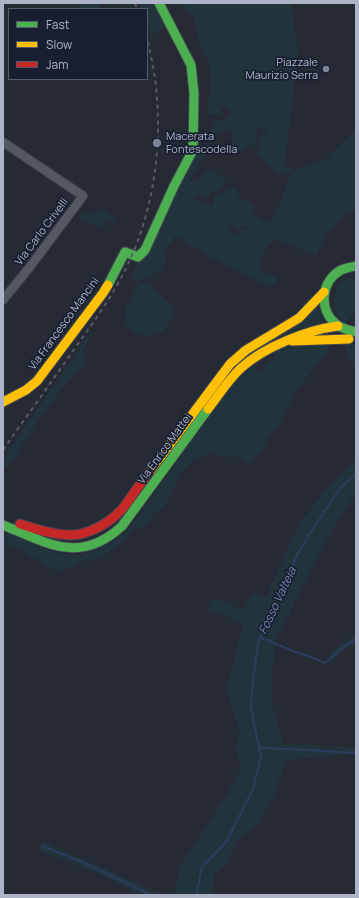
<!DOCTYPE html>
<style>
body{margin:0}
#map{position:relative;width:359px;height:898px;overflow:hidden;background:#252a35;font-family:Manrope,sans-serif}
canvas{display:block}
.frame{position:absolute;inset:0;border:4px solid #adb4c8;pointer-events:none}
.legend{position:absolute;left:8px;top:8px;width:140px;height:72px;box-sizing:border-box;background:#181f30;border:1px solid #545b6d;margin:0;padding:5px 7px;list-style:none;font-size:12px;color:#adb4c8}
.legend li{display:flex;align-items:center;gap:8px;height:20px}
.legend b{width:20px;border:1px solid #545b6d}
</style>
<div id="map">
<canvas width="359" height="898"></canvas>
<div class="frame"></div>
<ul class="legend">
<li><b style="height:5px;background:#4caf50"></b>Fast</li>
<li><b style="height:5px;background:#ffc107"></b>Slow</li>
<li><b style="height:5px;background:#c62828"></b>Jam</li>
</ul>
</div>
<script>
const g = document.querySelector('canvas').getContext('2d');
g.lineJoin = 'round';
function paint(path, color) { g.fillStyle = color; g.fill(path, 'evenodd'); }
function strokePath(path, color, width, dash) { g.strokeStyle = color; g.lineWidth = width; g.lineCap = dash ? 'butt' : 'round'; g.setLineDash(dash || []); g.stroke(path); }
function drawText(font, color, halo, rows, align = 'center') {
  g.font = font + ' Manrope,sans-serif'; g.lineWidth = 3.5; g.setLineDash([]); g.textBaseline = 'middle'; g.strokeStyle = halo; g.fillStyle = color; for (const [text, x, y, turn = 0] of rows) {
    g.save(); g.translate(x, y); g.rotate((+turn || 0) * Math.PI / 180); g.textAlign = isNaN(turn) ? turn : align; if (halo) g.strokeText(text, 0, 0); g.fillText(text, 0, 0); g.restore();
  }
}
const green = new Path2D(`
 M79,3L100,4V9H78Z
 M138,3H157L166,26L151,36L147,25V9H140Z
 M184,3H291L298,50L285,163L292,171L325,159L355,130L356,120V210L342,217L327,234L316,256L275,238L259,259L262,269L277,279L275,285L266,286L223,264L175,236L172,241L164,249L167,256L162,270C154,274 146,277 139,282L133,280L132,277L140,258L193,153L203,149L206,155L189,181L196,182L204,173L210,170L223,177L227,183L217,191L210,192L209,197L203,198V195L196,194L194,199L212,207L215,196L234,186L241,199L254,205L249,226L239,229L230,224L226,229L235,235L239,231L249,227L252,215L264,222L272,221L292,172L287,175L276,172L261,159L256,153L258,149L261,147L258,143L259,139L263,134L268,135L264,129H258C256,135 256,140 254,146L248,145L236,154L230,145L234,134L226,128L223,133L211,135L210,131L213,127V121L225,120L232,113L227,107L221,108V115L209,114L207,111L210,88L209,62L197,40V36L198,32L193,16L187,11Z
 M107,210L111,219L118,218L108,232L109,229L112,223L110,220L103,223L104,229L80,219L79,217L83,213L88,215Z
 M350,278L356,279V313L351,316L346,323C343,320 339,318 337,314C331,305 333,289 342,282C344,280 348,279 350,278Z
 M148,283L171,304L175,313C171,320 166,329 159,333C152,337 141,336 134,333C131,331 128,326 125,323L126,308L139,284Z
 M318,306L322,318L326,323L277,340Z
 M91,331L92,332L85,347L83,352L85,363L79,371L61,390L38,421L10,464L3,471V459Z
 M331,344L327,353L298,388L282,419L251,465L241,461L243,457H227L213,454L194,459L181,472L166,504L153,515L144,529L136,527L122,542L108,553L93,559L79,562L74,566L61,571L53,570L43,563L3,540V538L12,532C23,538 34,544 45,549C80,561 101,553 128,530C155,494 180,456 207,420C222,400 235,379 255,364L258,372L277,355L271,352L288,345Z
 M343,344H356V371Z
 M356,458V495L353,497L330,534L275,642L272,675V704L283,744L356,747V754L285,760L275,794L257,825L238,838L228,863L214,876L215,895H174L179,868L227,794L241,769L236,748L240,735L227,689L244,623L206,609L213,598L243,610L252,594L266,597L300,522L329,486Z
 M356,634V643L342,652L333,661L327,657L340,644Z
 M42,841L164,895H142L104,876L38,850Z`);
const stream = new Path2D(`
 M260,637L293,651L311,657L325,663L345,646L356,639
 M259,748L289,749L356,753
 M42,846L85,863L151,895
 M196,895L202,867L226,842L253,789L261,757L251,708L253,680L258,644L263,630L297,555L309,535L341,487L356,475`);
const street = new Path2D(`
 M3,142L83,196L29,268L3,300`);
const fast = new Path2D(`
 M356,266C351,267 345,268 341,270C321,281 318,309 336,324C342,329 349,330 356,332
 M108,285L125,252L138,257L145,250L174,186L193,150L194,93L191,65L159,3
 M3,525C47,543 80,565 122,526L208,409`);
const slow = new Path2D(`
 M292,341L349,339
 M3,402L26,390L37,381L103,293L108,285
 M208,409C219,395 228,380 241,368C264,347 307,330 338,326
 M150,471L230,364L246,350L299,318L324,292`);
const jam = new Path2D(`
 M20,524C36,529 53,535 71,535C87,535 108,524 119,512C123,509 126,504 129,500C136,490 143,480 150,471`);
const rail = new Path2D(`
 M135,3L137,9
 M3,450C26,417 50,384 73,351C95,320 118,289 133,253C153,205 161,151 157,99C156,79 152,59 147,39`);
const markers = [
 [326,69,4,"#7d8495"],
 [157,143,5,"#7d8495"]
];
const poiNames = [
 ["Piazzale",318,63],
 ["Maurizio Serra",318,76],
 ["Macerata",166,137,"left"],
 ["Fontescodella",166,150,"left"]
];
const streetNames = [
 ["Via Carlo Crivelli",42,232,-53],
 ["Via Francesco Mancini",64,324,-54],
 ["Via Enrico Mattei",165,449,-54]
];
const waterNames = [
 ["Fosso Valteia",278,601,-65]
];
paint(green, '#22343b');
strokePath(stream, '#2d3c5e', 2);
strokePath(street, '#41454e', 10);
strokePath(fast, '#41454e', 11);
strokePath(slow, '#41454e', 11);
strokePath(jam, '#41454e', 11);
strokePath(street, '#545863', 8);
strokePath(fast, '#4caf50', 9);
strokePath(slow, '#ffc107', 9);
strokePath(jam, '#c62828', 9);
strokePath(rail, '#595c66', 2, [4, 4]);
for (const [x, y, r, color] of markers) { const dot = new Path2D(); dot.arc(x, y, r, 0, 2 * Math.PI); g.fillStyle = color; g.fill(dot); strokePath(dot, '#181f30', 1.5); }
drawText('11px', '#adb4c8', '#181f30', poiNames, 'right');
drawText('11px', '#adb4c8', '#181f30', streetNames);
drawText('italic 12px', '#7286b3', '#181f30', waterNames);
</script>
